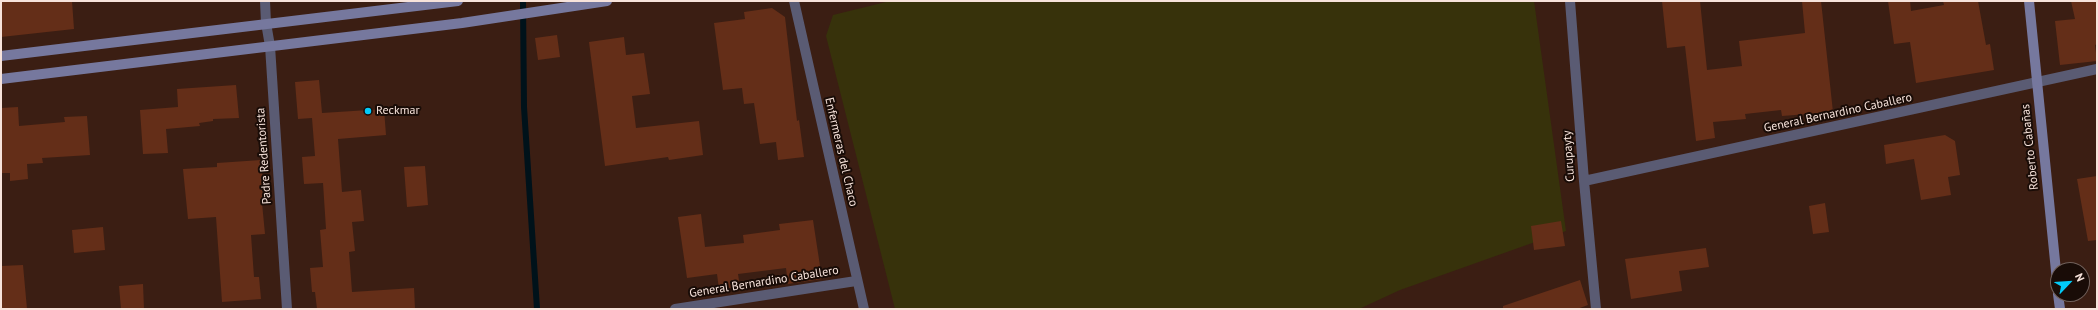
<!DOCTYPE html>
<meta charset="utf-8">
<style>
body{margin:0}
#map{position:relative;width:2098px;height:310px;overflow:hidden;background:#3b1e13;font-family:"PT Sans",sans-serif}
canvas{display:block}
.frame{position:absolute;inset:0;border:2px solid #f7e3db;pointer-events:none}
.north{position:absolute;left:2050px;top:262px;width:40px;height:40px;box-sizing:border-box;background:#190c07;border:1px solid #72625c;border-radius:50%;rotate:65deg;font-size:11px;font-weight:700;line-height:16px;text-align:center;color:#f7e3db}
.north::after{content:'';display:block;margin:auto;width:14px;height:18px;background:#02cbf9;clip-path:polygon(50% 0,100% 100%,50% 72%,0 100%)}
</style>
<div id="map">
<canvas width="2098" height="310"></canvas>
<div class="frame"></div>
<div class="north">N</div>
</div>
<script>
const g = document.querySelector('canvas').getContext('2d');
g.lineJoin = 'round';
function paint(path, color) { g.fillStyle = color; g.fill(path, 'evenodd'); }
function strokePath(path, color, width, dash) { g.strokeStyle = color; g.lineWidth = width; g.lineCap = dash ? 'butt' : 'round'; g.setLineDash(dash || []); g.stroke(path); }
function drawText(font, color, halo, rows, align = 'center') {
  g.font = font + ' "PT Sans",sans-serif'; g.lineWidth = 4; g.setLineDash([]); g.textBaseline = 'middle'; g.strokeStyle = halo; g.fillStyle = color; for (const [text, x, y, turn = 0] of rows) {
    g.save(); g.translate(x, y); g.rotate((+turn || 0) * Math.PI / 180); g.textAlign = isNaN(turn) ? turn : align; if (halo) g.strokeText(text, 0, 0); g.fillText(text, 0, 0); g.restore();
  }
}
const green = new Path2D(`
 M890,1H1534L1566,231L1400,290L1359,309H895L826,36L833,15Z`);
const stream = new Path2D(`
 M523,1L524,107L537,309`);
const building = new Path2D(`
 M1,1H72L74,29L1,37Z
 M1662,1H1700L1707,70L1742,66L1739,41L1805,33L1802,1H1821L1833,112L1782,116L1781,110L1745,114L1746,119L1713,122L1715,138L1696,141L1685,46L1667,48Z
 M1888,1H1910L1911,11L1944,5L1943,1H1978L1986,45L1990,44L1994,70L1916,83L1910,42L1894,44Z
 M2071,1H2097V44L2095,45L2097,61L2060,65L2055,21L2075,19Z
 M772,8L785,17L797,121L799,120L804,157L778,160L776,142L760,144L754,103L744,104L742,88L723,90L714,23L745,19L744,12Z
 M557,35L560,57L538,60L535,38Z
 M624,37L626,55L644,53L650,94L632,96L636,128L699,121L703,155L669,160L668,157L605,166L589,42Z
 M319,80L322,113L384,109L386,135L338,139L342,192L361,190L364,221L352,222L355,251L349,252L352,292L414,288L415,309H317L315,292H312L310,268L323,267L320,230L326,229L323,183L304,184L302,157L315,156L312,118L298,119L295,82Z
 M236,85L239,118L213,119V121L199,123L200,126L166,129L168,153L143,154L140,110L178,107L177,89Z
 M18,107L19,126L65,122L64,117L87,116L90,155L42,158L43,163L27,164L28,179L10,181V173H1V108Z
 M1945,135L1955,141L1960,175L1948,177L1951,195L1921,200L1914,159L1886,164L1884,145Z
 M261,160L265,203H262L265,234L251,235L254,277H259L261,299L222,302L216,217L188,219L183,169L217,167V163Z
 M425,166L428,205L407,207L404,167Z
 M2097,176V240L2088,241L2077,179Z
 M1825,203L1829,232L1813,234L1809,206Z
 M701,214L705,247L744,243L743,235L780,230L779,224L813,220L822,279L788,284L786,268L738,274L740,287L719,289L717,274L687,278L678,217Z
 M1561,221L1565,246L1534,250L1531,226Z
 M103,227L105,250L74,253L72,230Z
 M1706,248L1709,267L1679,271L1682,291L1631,299L1625,259Z
 M23,265L27,309H1V266Z
 M1580,280L1588,305L1577,309H1503V306Z
 M143,284L144,309H121L119,286Z`);
const minor = new Path2D(`
 M265,1L266,23L270,46L287,309
 M794,1L864,309
 M1570,1L1584,181L1596,309
 M1584,181L2097,69
 M675,309L856,281`);
const secondary = new Path2D(`
 M2029,1L2058,291
 M1,56L458,1
 M1,79L462,23L607,1
 M2058,294L2060,309`);
const markers = [
 [368,111,4,"#02cbf9"]
];
const poiNames = [
 ["Reckmar",376,111]
];
const streetNames = [
 ["General Bernardino Caballero",1838,113,-12],
 ["Roberto Cabañas",2030,147,-96],
 ["Enfermeras del Chaco",841,152,77],
 ["Padre Redentorista",264,156,-94],
 ["Curupayty",1569,156,-94],
 ["General Bernardino Caballero",764,282,-9]
];
paint(green, '#37320b');
strokePath(stream, '#00121a', 6);
paint(building, '#642e18');
strokePath(minor, '#5a5b73', 10);
strokePath(secondary, '#76789e', 10);
for (const [x, y, r, color] of markers) { const dot = new Path2D(); dot.arc(x, y, r, 0, 2 * Math.PI); g.fillStyle = color; g.fill(dot); strokePath(dot, '#190c07', 1.5); }
drawText('12px', '#f7e3db', '#190c07', poiNames, 'left');
drawText('12px', '#f7e3db', '#190c07', streetNames);
</script>
